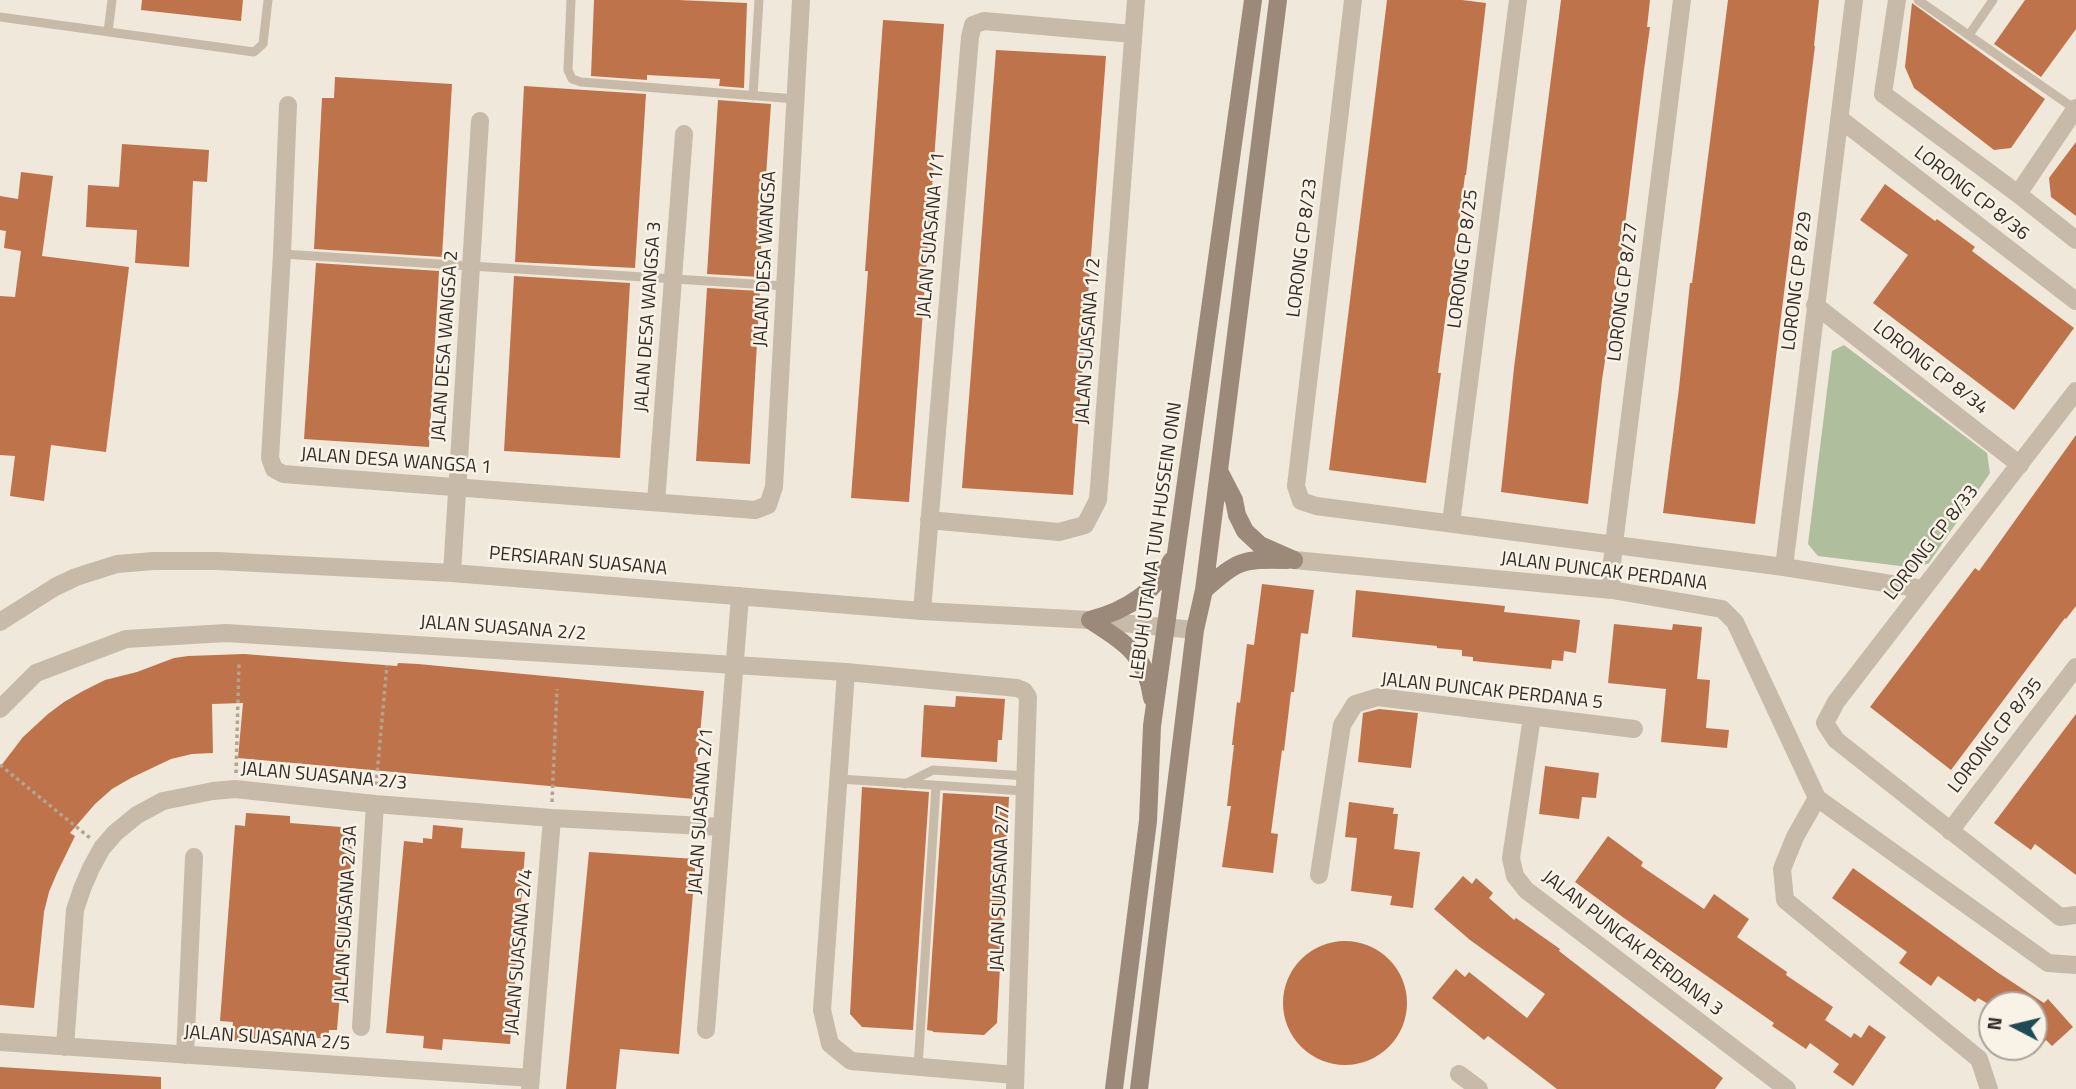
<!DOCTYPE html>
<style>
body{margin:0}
#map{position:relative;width:2076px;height:1089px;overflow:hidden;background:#f0e8db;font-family:"Titillium Web",sans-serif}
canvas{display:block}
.north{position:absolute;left:1978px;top:991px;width:70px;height:70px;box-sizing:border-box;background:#f8f2e7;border:2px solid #aaa39b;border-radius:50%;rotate:277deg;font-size:19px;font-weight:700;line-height:28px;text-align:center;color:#352d28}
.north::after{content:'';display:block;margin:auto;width:24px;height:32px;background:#1f4b54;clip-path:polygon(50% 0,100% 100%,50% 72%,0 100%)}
</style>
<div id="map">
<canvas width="2076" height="1089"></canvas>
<div class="north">N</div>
</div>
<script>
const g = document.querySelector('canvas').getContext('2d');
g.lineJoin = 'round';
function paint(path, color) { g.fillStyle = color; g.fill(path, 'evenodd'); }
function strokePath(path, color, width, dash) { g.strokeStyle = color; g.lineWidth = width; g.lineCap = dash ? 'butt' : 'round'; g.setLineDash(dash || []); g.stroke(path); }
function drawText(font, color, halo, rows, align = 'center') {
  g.font = font + ' "Titillium Web",sans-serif'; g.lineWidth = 5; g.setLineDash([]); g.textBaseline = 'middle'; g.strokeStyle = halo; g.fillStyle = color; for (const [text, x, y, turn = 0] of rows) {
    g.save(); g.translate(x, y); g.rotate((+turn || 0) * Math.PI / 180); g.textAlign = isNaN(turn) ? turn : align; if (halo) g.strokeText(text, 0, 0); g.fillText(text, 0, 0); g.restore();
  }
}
const green = new Path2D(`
 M1844,345L1987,453L1990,473L1929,563L1917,568L1818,556L1808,544L1832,351Z`);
const building = new Path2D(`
 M142,0H243L241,21L141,10Z
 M594,0H678L747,3L744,88L719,86L720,79L647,75V80L591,76Z
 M1387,0H1462L1486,3L1466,175H1465L1450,298H1448L1438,373H1441L1426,483L1329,470Z
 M1561,0H1650L1647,27H1650L1644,70L1621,257L1602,380L1588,504L1501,492L1514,368Z
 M1728,0H1819L1814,46H1815L1755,524L1663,513L1679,388L1690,283H1692Z
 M2025,0H2076V29L2041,77L1994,44Z
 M1912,3L2045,99L2011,148L1994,150L1914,88L1905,67Z
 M883,20L944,24L909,502L851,498L868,271H865Z
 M996,50L1106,56L1073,495L962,488Z
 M335,77L452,84L442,257L314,249L322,98H334Z
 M524,86L646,94L635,268L515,262Z
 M718,100L771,104L759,277L707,274Z
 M2076,142V216L2051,197L2049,178Z
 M122,144L209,150L207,182L193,181L189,267L135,263L137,230L86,227L88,185L119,187Z
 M21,172L53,176L42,256L129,267L106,452L51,445L44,501L10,496L15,456L0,455V296L15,297L21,251L4,248L6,231L0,230V196L18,199Z
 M1885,184L1935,221L1937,219L1975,247L1972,251L2074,328L2014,410L1873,303L1908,255L1860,220Z
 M316,263L439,271L429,447L304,439Z
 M514,276L630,283L620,458L504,451Z
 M707,288L760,291L750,464L696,461Z
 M2076,435V606L2066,619L2065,618L1951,770L1870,707L1975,568L1979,571Z
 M1262,584L1314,590L1308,634L1301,633L1294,692H1291L1284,751L1282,750L1271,833L1278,834L1273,873L1222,867L1231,806H1227L1234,745H1232L1237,702L1240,703L1247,644L1254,645Z
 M1356,590L1505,606L1504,612L1580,620L1576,653L1564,651L1563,661L1552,660L1551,669L1473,661V657L1462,656V650L1437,648V646L1352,637Z
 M1614,624L1672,630L1673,624L1702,627L1697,679L1710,680L1706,728L1729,730L1727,748L1661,742L1666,689L1608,683Z
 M244,654L397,666L398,663L418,664L704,691L694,799L238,758L243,703L212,704L213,753L192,754L171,759L131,778L112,789L95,804L70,833L75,836L57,873L49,892L44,912L34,1008L0,1005V767L23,737L48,714L64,702L83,691L105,680L137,672L174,658L188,656Z
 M956,696L1005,699L1002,740H998L997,762L921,757L924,705L955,707Z
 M1379,709L1418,713L1411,768L1358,762L1363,713Z
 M2076,714V875L2035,844L2031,850L1994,823Z
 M1545,766L1599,773L1596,798L1582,797L1579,819L1539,814Z
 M862,787L929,792L913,1030L862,1027L850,1014Z
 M943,793L1009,797L997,1023L984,1035L933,1032V1031L927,1030Z
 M1349,802L1394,808L1393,814H1398L1394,849L1420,852L1413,908L1390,905L1392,896L1351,891L1357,838L1345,837Z
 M246,813L290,816V823L354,828L337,1030H329L328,1039L274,1034L273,1043L231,1040L233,1022L220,1021L235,825L245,826Z
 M433,825L463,828L461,848L525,852L510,1044L443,1039L442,1050L423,1048L424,1036L386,1033L404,841L423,843V838L432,839Z
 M1608,836L1643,862L1641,866L1704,909L1714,894L1749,919L1737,937L1787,972L1786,975L1833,1007L1825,1020L1851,1038L1854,1033L1861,1038L1869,1025L1886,1037L1853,1086L1833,1072L1839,1064L1810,1043L1806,1049L1772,1026L1774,1023L1624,918L1575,882Z
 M589,852L696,859L679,1054L620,1049L616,1089H566Z
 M1853,868L1997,972L2044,1003L2048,999L2073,1027L2052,1046L2046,1040L2034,1054V1005H1990L1978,998L1975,1002L1938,976L1931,986L1899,963L1907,952L1832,898Z
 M1463,876L1472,884L1476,878L1493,893L1489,898L1514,920L1516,918L1560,949L1559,951L1723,1078L1715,1089H1557L1488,1036L1484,1040L1432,998L1456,969L1465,977L1469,972L1527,1018L1545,994L1470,940L1434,909Z
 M1283 1003a62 62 0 1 1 124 0a62 62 0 1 1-124 0Z
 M0,1067L161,1077V1089H0Z`);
const path = new Path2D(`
 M0,765L90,838
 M236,773L239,663
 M376,785L387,665
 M552,802L557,689`);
const service = new Path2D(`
 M571,0L568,70L572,79L581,82L796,99
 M1918,0L2075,109
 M0,17L254,52L263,44L268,0
 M108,32L112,0
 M1969,35L1993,0
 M753,96L759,0
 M282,254L785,286
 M839,779L1025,791
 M905,784L933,770L1026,776
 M918,1067L936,786`);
const minor = new Path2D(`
 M1353,0L1296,486L1301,501L1316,506L1784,567L1923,589
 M1897,0L1883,94L2018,194L2076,240
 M288,105L282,254L270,458L274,469L283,474L755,510L768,505L774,487L801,0
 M1840,119L2076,301
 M2018,194L2076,108
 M1815,305L2020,465
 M2076,391L1836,702L1825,723L1836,740L2060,917L2076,915
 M656,502L684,134
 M929,520L1059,532L1085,525L1098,500L1136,0
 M1451,523L1518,0
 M1294,560L1612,590L1722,609L1735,622L1817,798L2048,963L2076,965
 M1784,567L1854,0
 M452,573L480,121
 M1612,590L1611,573L1614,544L1682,0
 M922,611L970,37L973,25L984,21L1133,34
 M0,622L55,587L76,577L117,564L154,561H217L452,573L922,611L1090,620L1195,630
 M846,672L822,1010L830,1044L851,1061L1015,1075
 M0,709L36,673L126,639L226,633L846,672L1017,688L1024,691L1028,697L1015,1089
 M1532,717L1511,858L1515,876L1526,890L1787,1089
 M1817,798L1795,837L1782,869L1785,900L1979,1059L1989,1089
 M1950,831L2076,667
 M1319,875L1342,725L1355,704L1378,697L1634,729
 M361,1027L375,804
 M706,1030L740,596
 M0,1042L531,1078
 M65,1047L75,910L82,889L91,868L102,848L115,833L137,815L163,801L213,791L235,789L375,804L552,818L722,827
 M185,1055L194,857
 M1459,1074L1479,1089
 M530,1089L552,818`);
const secondary = new Path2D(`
 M1219,471L1234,500L1237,515L1245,531L1260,545L1294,560
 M1204,590C1239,560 1240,559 1287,560
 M1090,620C1125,643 1146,654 1152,698
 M1090,620C1125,611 1155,592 1172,560
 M1114,1089L1148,821L1152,726L1253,0
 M1139,1089L1195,630L1204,590L1278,0`);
const streetNames = [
 ["LORONG CP 8/36",1971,194,38],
 ["JALAN SUASANA 1/1",932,235,-85],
 ["LORONG CP 8/23",1303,248,-83],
 ["JALAN DESA WANGSA",766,259,-87],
 ["LORONG CP 8/25",1464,259,-83],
 ["LORONG CP 8/29",1798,281,-83],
 ["LORONG CP 8/27",1624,292,-83],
 ["JALAN DESA WANGSA 3",649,317,-86],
 ["JALAN SUASANA 1/2",1089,341,-86],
 ["JALAN DESA WANGSA 2",446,346,-86],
 ["LORONG CP 8/34",1930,368,38],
 ["JALAN DESA WANGSA 1",396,462,4],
 ["LEBUH UTAMA TUN HUSSEIN ONN",1157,541,-82],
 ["LORONG CP 8/33",1932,543,-52],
 ["PERSIARAN SUASANA",578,562,5],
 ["JALAN PUNCAK PERDANA",1604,572,7],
 ["JALAN SUASANA 2/2",503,629,4],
 ["JALAN PUNCAK PERDANA 5",1492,692,6],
 ["LORONG CP 8/35",1996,736,-52],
 ["JALAN SUASANA 2/3",324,777,5],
 ["JALAN SUASANA 2/1",702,811,-86],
 ["JALAN SUASANA 2/7",1001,888,-88],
 ["JALAN SUASANA 2/3A",347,914,-87],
 ["JALAN PUNCAK PERDANA 3",1632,944,38],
 ["JALAN SUASANA 2/4",520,952,-85],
 ["JALAN SUASANA 2/5",267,1039,4]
];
paint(green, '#afbe9c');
paint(building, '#bf734a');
strokePath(path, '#b3a492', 3.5, [3.5, 3.5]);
strokePath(service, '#c8baa8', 9);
strokePath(minor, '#c8baa8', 18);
strokePath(secondary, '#9b8979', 18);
drawText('19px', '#352d28', '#f8f2e7', streetNames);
</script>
